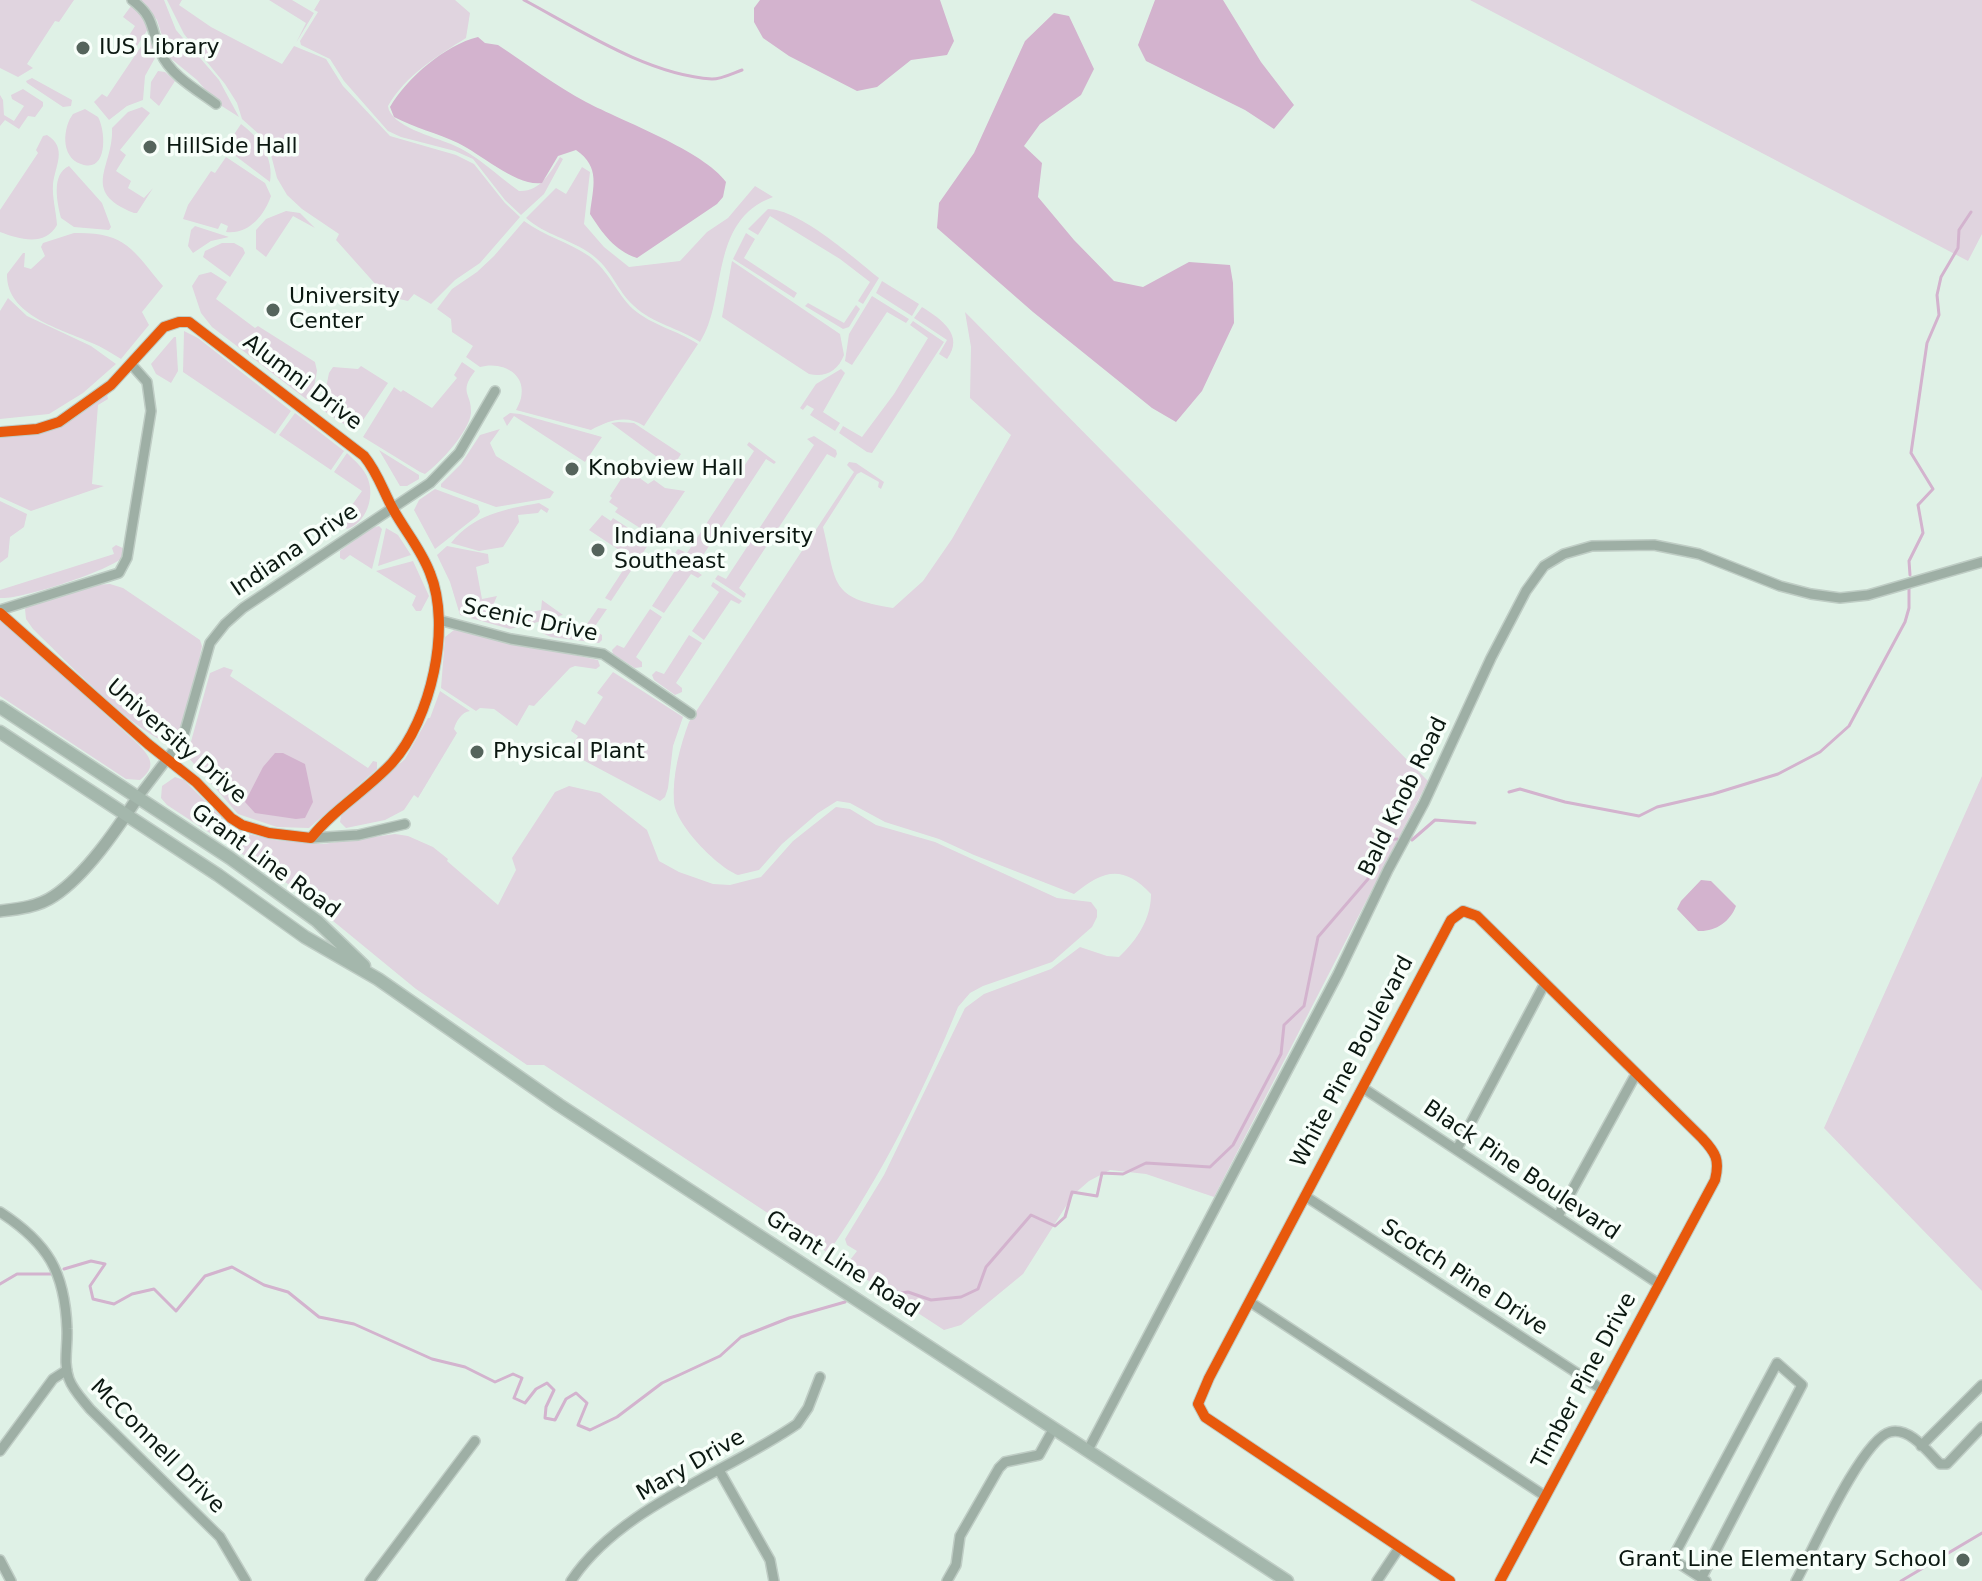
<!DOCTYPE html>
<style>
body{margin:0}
canvas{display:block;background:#dff1e6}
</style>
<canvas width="1982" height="1581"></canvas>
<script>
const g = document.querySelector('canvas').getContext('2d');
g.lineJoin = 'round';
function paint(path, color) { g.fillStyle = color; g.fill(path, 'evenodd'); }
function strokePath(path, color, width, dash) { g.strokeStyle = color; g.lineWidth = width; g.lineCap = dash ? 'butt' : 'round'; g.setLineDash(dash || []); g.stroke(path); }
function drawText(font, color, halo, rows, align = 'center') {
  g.font = font + ' "DejaVu Sans",sans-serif'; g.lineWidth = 7; g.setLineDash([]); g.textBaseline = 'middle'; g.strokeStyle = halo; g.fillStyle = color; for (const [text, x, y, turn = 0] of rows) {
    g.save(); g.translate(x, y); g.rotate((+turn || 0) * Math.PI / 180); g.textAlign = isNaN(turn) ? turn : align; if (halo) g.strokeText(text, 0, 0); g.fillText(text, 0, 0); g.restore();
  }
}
const green = new Path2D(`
 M0,0H74L59,22L55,21L27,64L33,68L18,77L0,68Z
 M140,0H164L176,30L219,80L239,117L217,103L197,80L169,57L157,20Z
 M167,0H182L179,5L211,27L282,64L294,46L326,59L343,86L390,136L456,155L474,164L505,203L520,217L480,263L455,280L431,304L414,294L408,301L386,296L336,240L339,234L302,209L287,195L277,178L270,151L261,136L242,119L237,103L225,84L184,34Z
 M269,0H292L314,13L296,43L306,23Z
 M320,0H455L470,13L466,38C437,56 405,76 388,106C390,126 434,137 451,144C478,155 496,175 519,191C540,192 550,173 560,157L563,159L544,194L521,215L505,200L473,159L455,151L401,137L388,131L344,81L330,59L301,45L300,41L318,12L314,10Z
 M1470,0H1982V234L1968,261Z
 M131,6L141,15L148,29L133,52L123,45L135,26L123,17Z
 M151,38L155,58L145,76L143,100L127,106L109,120L94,102L102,94L107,97L146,39Z
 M158,71L165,72L175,81L159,106L150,98L151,82Z
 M32,78L72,100L71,106L63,107L27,83L26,81Z
 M23,89L43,102V106L35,117L28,116L19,129L5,120L0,126V95L3,100L4,115L14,121L24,106L12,99L11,95Z
 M142,107L150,113L120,150L126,155L116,171L131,181L128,188L144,198L153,188L137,213H134C79,191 114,167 112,128L128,112Z
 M85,109L98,117C106,131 108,174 81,164C60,157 63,127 73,114Z
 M241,124C260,138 274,158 270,182L225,148Z
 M47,135C68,148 55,166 53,184C52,197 56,211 57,225C45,247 19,239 0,232V210L38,153L36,150L43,136Z
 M226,157L265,183L271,196C264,216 248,235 226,232L228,226L221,223L218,229L183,219L188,205L211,171L215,173Z
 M69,166L102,203L111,227L109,230L74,227L61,218C57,202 51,174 69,166Z
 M582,167L590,172L584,224L604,247L629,267L680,261L707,232L728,218L755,186L773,197C708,221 728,299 700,342C679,328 653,324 634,306C617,291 612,269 591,254C570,239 545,235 526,218L556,188L566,194Z
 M768,209C799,209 854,258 879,278L863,304L858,301L870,282L840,259L770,216L758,235L748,229Z
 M286,211L300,213L315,228L293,216L266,257L256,249V230L266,219Z
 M524,221C546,237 569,242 589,256C610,272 616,293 633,309C653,326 677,330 698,344L644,426C626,414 608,421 591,430L516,410C518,406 520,402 521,398C527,372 500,361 480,367L466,357L473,346L452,332L451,319L437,309L452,289L477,272L494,256Z
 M195,226L229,237L211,241L193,253L188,246L191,230Z
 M74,233C126,232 132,249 163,286L142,312L149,325L121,359C111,353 102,347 92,343C62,329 6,316 7,274L23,253H25L24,267L31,269L45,256L41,247L43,243Z
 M746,233L755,239L744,258L797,293L794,298L733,259Z
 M222,243H234L243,248L245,253L230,277L203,257L205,251Z
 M732,261L840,334L844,355C838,371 825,378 809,374L722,317Z
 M211,272L227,282L216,299L255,328L258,326L315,362L317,371L312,398L306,399L212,327L201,313L192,286L199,275Z
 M882,281L919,304L912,316L876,293Z
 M872,296L909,319L906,323L887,312L852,365L845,361L849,334Z
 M8,298L27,316L91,346L116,364L83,393L49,414L0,419V311Z
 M808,303L844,323L856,305L860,309L849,327L843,329L805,306Z
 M922,307C941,319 965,335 947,359L939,354L947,340L914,318Z
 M965,312L1428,781L1214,1197L1146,1174L1110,1170L1089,1181L1073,1195L1023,1274L961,1325L944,1330L835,1259L841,1255L850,1260L857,1251L847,1245L845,1239L884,1175L965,1008L984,994L1051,969L1080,947L1107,956L1119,957C1137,940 1151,919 1151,894C1122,863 1102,871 1074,894L974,855L939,839L885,822L850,803L837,801L818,813L782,844L759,870L738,875C717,867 675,824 674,802C672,776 680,746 689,722L854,472L847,465L849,462L856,463L884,482L881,489L878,487L879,482L861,472L857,474L823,527C837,584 829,598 893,608L923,581L952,539L1011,435L970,398L971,347Z
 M913,321L944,342L872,453L867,452L839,433L843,426L862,437L894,394L928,338L910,325Z
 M184,331L198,338L291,411L275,434L183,372Z
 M174,337H176L178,371L171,383L156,374L151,364Z
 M462,362L475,371C458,393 472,393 471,413C469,432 440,463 425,474L420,472L363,437L394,387L401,392L403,390L432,408L457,378L454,375Z
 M361,366L388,383L357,429L353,430L324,411L322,407L329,373L333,367L358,369Z
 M841,369L845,373L823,412L840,423L835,431L810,415L814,409L807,405L803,410L800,408L816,384Z
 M107,394L108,399L98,405L92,484L104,486L31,511L0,497V436C54,432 64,427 107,394Z
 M295,413L344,451L331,470L279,435Z
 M510,413L520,414L602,437L585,462L514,416L507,426L503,418Z
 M619,422L634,423L681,454L672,468L611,423Z
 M500,429L490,443L496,456L554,492L550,498L496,507L441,487V484L461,464L480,435Z
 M814,436L836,450L837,454L835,458L827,454L739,588L746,594L744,598L715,579L718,575L726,579L814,445L807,439Z
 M749,442L776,462L774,464L766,459L696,566L675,553L678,549L687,553L754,451L747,445Z
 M379,450L419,475V479L407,486H400Z
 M347,453C355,461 364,468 368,479C375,498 366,523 347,529L341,523L342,519L362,491L334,472Z
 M634,459L644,465L639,475L641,479L648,484L654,480L665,488L685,491L654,537L615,512L618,508L609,502L612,498L610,496Z
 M435,489L478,505L480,512L477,516L435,549L414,510L419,500Z
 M0,501L27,514L24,527L10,537L8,557L0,563Z
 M539,503L549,509L547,513L541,509L538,513L518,515L519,522L503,547L479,551L451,543C473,515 505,509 539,503Z
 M602,515L611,521L613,518L650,542L611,601L605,598L631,558L589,530Z
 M379,526L382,529L372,569L350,555L344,560L340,558V551L371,528Z
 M386,528L398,535L411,555L378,566Z
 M116,545L125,549L123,557C109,571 20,600 0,598V590L114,554L112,548Z
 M447,546L488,554L489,563L476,567L482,599L497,596L491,610L518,627L510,629L460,615L450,582L437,555Z
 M674,556L702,575L698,578L691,574L664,613L652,606L678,566L671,560Z
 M413,561L429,596L421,611H416L412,605L416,596L376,571Z
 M713,582L742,601L739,604L731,600L704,640L692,631L719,592L711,586Z
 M110,584L123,588L200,640L202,646C197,668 189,732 170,742C144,742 56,651 33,629L26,619L25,609L30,605L94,585Z
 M542,600L563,615L527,625L517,619V615L541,610Z
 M598,608L607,609L593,629L602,635V640L599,643L551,637L542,633L544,628L564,624L580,634Z
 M650,609L662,617L636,657L642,662V667L635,668L613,654L612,650L617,645L624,648Z
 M0,619L138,744C151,758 157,766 140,780L126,779L0,696Z
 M454,630L598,660L600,666L596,669L575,666L570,668L534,706L529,705L517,726L494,709L480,708L476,711L441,688L445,637Z
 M689,635L702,643L676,683L682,688V692L675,695L654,680L652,675L656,671L664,674Z
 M224,667L233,670L230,676L368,768L373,761L377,762V769L309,828L277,827L238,814L187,756L210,673Z
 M613,672L683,717L673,746L668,788L665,797L660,801L568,752L578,736L571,731L576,720L585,725L603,697L597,693Z
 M440,691L470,711C462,712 456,721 454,729L457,733L418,798L414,795L404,810L385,820L346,828L340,822L341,816L405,759L428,718H430Z
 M1982,776V1291L1824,1128Z
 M175,777L184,780L231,827L244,833L274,840L323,844L395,834L408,836L433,847L448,859L447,861L498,905L516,870L512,858L555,792L569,786L600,793L647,830L659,861L679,872L713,884L730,885L761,877L793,841L836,807L850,809L876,825L935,842L1057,898L1091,902L1097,910V917L1092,927L1052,962L983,986L970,993L958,1007C923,1093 881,1177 828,1253L544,1065H527L416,989L288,884L167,805L161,798L162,786Z`);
const water = new Path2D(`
 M760,0H940L954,41L947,55L911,60L877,87L857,91L789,56L763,38L754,22V8Z
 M1155,0H1223L1261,62L1294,105L1274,129L1245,110L1146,61L1138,45Z
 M1054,13L1069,16L1094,69L1081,95L1040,124L1024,146L1042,163L1038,197L1074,240L1114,281L1143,287L1189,262L1230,265L1233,283L1234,323L1202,391L1176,422L1152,408L1033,312L937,228L939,203L974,153L1025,41Z
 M478,37L485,43L498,45C527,64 556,86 586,102C622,121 704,151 726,182L723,197L717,204L637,258C614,250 603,234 590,214C593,187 601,167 576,150L558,156L542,183C517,187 481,154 458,143C437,133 415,128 394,117L390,107C407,78 445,45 478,37Z
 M275,753H283L305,764L313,802L305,818L296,819L255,813L245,802L263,767Z
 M1701,880L1711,881L1736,906C1730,922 1715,932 1698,931L1677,909L1681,901Z`);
const stream = new Path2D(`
 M524,0C580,30 648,75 712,79C722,79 733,73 742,70
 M1910,575L1909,561L1923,533L1918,505L1933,489L1911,453L1927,343L1939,315L1937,295L1941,277L1958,248L1959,230L1971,212
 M1509,792L1520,789L1565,802L1639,816L1657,807L1713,794L1778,774L1820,752L1849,726L1905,622L1909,608V585
 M1412,840L1435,820L1475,823
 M64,1269L91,1261L105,1264L90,1286L93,1299L114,1304L132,1294L154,1289L176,1311L205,1276L232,1267L264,1285L288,1292L319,1317L354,1324L432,1359L465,1367L495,1382L513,1374L522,1378L514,1398L525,1403L536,1389L547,1383L554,1390L546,1407L545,1418L555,1420L566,1399L576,1393L587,1403L578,1425L590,1430L617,1417L662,1383L720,1356L741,1337L789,1318L845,1302
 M0,1284L17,1274H51
 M883,1296L908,1292L931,1300L961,1297L978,1289L986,1267L1031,1215L1055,1226L1065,1217L1072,1192L1097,1196L1102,1173L1123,1174L1146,1163L1210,1167L1233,1145L1281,1054L1284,1025L1304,1006L1318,937L1368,879L1375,840L1397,839
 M1901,1581L1982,1533`);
const minor = new Path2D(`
 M132,0C156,18 150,29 161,53C170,75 197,90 216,104
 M0,432L37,429L59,422L111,385L164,327L179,322H189L364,456C378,473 383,491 393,509C405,531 421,549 430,573C452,627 431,719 392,763C367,790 334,809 311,838L269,833L242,825L231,818L196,782L148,744L0,613
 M0,610L119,573L127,558L151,411L147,382L131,364
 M439,620L511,639L603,654L691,714
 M138,797L183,738L210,643L225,624L243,608L430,483L459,453L495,391
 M311,838L358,835L405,824
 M1363,1088L1659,1284
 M1457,1149L1545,983
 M1305,1196L1603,1390
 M0,1212C48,1243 65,1272 67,1329C68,1345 63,1363 69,1379C73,1390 82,1399 90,1409L220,1537L246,1581
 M1558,1216L1636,1074
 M1250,1302L1545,1496
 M1921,1446L1982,1385
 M1088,1450L1338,974L1388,870L1424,803L1491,658L1526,591L1544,566L1564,554L1592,546L1654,545L1699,554L1780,586L1811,594L1840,598L1868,595L1982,562
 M0,1451L53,1379L67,1370
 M719,1470L770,1560L774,1581
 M0,1560L11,1581
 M1702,1577L1802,1385L1777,1363L1672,1559L1706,1581
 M370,1581L475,1441
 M571,1581C621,1506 725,1474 797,1424L808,1408L820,1377
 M947,1581L956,1565L960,1536L999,1468L1005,1462L1039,1455L1054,1428
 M1377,1581L1399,1548
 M1450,1581L1205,1417L1198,1404L1209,1378L1451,920L1463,911L1477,916L1702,1138C1716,1153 1720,1160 1715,1180L1500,1581
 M1796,1581C1812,1552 1862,1439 1890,1432C1910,1427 1928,1452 1940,1464H1947L1982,1427`);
const tertiary = new Path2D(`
 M0,911C18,909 38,907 54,896C86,875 117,829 138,797`);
const secondary = new Path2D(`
 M0,707L230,858L317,921L364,966
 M0,732L218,875L305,937L378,979L559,1105L1287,1581`);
const cycleway = new Path2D(`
 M0,432L37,429L59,422L111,385L164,327L179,322H189L364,456C378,473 383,491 393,509C405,531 421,549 430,573C452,627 431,719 392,763C367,790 334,809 311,838L269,833L242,825L231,818L196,782L148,744L0,613
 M1450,1581L1205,1417L1198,1404L1209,1378L1451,920L1463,911L1477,916L1702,1138C1716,1153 1720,1160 1715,1180L1500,1581`);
const markers = [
 [83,48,8,"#55645c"],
 [150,147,8,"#55645c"],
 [273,310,8,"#55645c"],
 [572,469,8,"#55645c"],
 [598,550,8,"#55645c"],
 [477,752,8,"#55645c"],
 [1963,1560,8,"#55645c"]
];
const poiNames = [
 ["IUS Library",99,48],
 ["HillSide Hall",166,147],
 ["University",289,297],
 ["Center",289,322],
 ["Knobview Hall",588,469],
 ["Indiana University",614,537],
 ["Southeast",614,562],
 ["Physical Plant",493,752],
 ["Grant Line Elementary School",1947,1560,"right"]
];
const streetNames = [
 ["Alumni Drive",302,383,37],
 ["Indiana Drive",295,551,-34],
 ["Scenic Drive",530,621,12],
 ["University Drive",176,742,41],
 ["Bald Knob Road",1404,797,-64],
 ["Grant Line Road",265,862,36],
 ["White Pine Boulevard",1353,1062,-62],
 ["Black Pine Boulevard",1521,1171,34],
 ["Grant Line Road",842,1265,33],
 ["Scotch Pine Drive",1464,1278,33],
 ["Timber Pine Drive",1585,1381,-62],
 ["McConnell Drive",157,1447,45],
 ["Mary Drive",691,1466,-30]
];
paint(green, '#e0d4df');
paint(water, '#d3b3ce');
strokePath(stream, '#d3b3ce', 3);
strokePath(minor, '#bfcdc5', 12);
strokePath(tertiary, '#bfcdc5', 14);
strokePath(secondary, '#bfcdc5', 15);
strokePath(minor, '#9eafa5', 9);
strokePath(tertiary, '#9eafa5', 11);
strokePath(secondary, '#a4b7ac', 12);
strokePath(cycleway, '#e8590c', 10);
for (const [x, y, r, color] of markers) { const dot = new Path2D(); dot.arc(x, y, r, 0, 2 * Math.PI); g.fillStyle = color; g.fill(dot); strokePath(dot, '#f8fffa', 3); }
drawText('22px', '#0b1811', '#f8fffa', poiNames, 'left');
drawText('22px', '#0b1811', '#f8fffa', streetNames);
</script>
